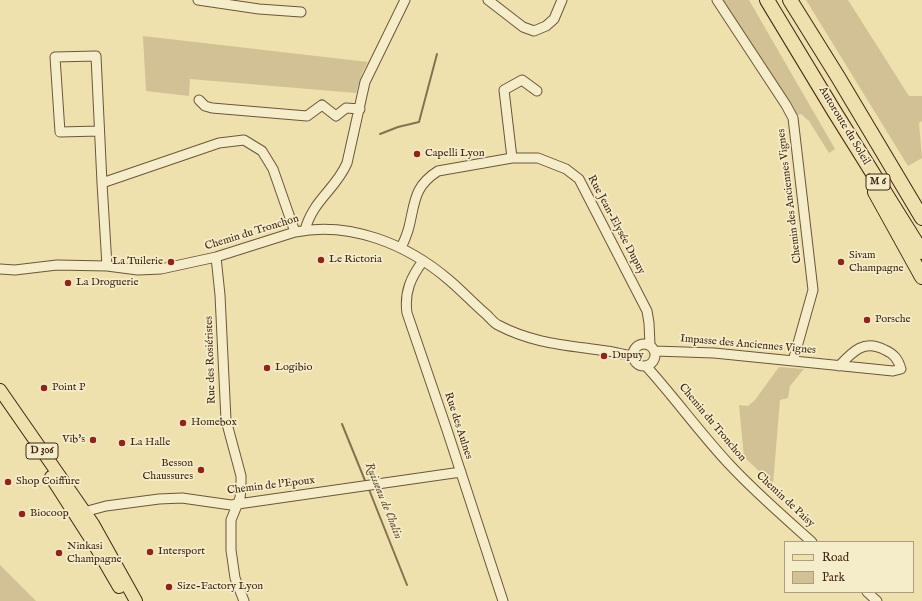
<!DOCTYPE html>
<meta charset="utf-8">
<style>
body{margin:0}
#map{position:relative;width:922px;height:601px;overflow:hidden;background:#efe1ae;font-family:"IM FELL English",serif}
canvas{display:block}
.legend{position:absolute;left:784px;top:541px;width:130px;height:52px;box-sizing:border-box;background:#f5ecca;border:1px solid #ad9d81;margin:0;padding:5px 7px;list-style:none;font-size:12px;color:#412713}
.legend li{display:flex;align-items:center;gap:8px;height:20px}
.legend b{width:20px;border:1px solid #ad9d81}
</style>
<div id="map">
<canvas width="922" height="601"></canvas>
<ul class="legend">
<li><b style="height:5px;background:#efe1ae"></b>Road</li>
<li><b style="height:11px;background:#d1c194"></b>Park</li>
</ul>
</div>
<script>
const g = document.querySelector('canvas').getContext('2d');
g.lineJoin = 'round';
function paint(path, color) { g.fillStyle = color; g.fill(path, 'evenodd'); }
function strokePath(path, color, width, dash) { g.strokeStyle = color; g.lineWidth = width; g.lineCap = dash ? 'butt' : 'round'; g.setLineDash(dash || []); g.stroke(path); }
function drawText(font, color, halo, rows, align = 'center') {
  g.font = font + ' "IM FELL English",serif'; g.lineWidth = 3.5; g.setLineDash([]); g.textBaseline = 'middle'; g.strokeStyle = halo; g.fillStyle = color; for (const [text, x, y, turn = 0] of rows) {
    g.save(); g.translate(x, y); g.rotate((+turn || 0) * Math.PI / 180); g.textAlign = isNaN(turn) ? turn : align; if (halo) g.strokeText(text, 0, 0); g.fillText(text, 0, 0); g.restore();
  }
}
const green = new Path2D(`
 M720,0H749L835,149L829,153L809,121L801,114L795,116Z
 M806,0H848L909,96H922V121L919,123L922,158L908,166Z
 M143,36L368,62L362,73L356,93L190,79L189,96L146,91Z
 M779,367L804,369L790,386L788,398L780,400L773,484L744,457L739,405L748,406L755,400Z
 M0,565L36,601H0Z`);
const stream = new Path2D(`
 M380,134L398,127L419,122L437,54
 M342,424L366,483
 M368,487L407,585`);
const minor = new Path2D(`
 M198,0L259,9L301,12
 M488,0L523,27L534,31L546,26L554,19L562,0
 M717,0L786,105L793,118L813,290L793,361
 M199,100L205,106L212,108L307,116L322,105L336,116L346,108L360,109
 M99,131L60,132L55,57L96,56L102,183
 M512,158L504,90L522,80L537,91
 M305,230C313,200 336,189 347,163L365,82L405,0
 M401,248C404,241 407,235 409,227C415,202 414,186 438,171L512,158H538L566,169L579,179L647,311L649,323L650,345
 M216,257L220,295L226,420L241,476V489L240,498L231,520V550L235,578L244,601
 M423,261C411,277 404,292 407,313L447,430L503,601
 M107,266L102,183L219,143L244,140L262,151L273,169L295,232
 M0,269L15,270L57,265L107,266L138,270L161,269L216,257L295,232C350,221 407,244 449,280C462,291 474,304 487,315C490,318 494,323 498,325C534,344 567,345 607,351C616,352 624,355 633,356
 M633 355a11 11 0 1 1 22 0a11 11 0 1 1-22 0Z
 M655,351L714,353L893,371L901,369C898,359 894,354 885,350C864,339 853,351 839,366
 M646,366C675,398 700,433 729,464C755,492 784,517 812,542
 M80,513L106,506L159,499L182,498L231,505L461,472
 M867,592L877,601`);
const major = new Path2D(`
 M0,390L93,524L136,601
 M51,477L94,544L119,587`);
const highway = new Path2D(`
 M767,0L834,111L922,252
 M790,0L838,77L922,218
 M875,192L922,277`);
const markers = [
 [417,154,4,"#8f2418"],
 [321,260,4,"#8f2418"],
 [171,262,4,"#8f2418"],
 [841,262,4,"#8f2418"],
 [68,283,4,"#8f2418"],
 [867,320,4,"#8f2418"],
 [604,356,4,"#8f2418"],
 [267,368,4,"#8f2418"],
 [44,388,4,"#8f2418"],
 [183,423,4,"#8f2418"],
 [93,440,4,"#8f2418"],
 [122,443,4,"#8f2418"],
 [201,470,4,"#8f2418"],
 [8,482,4,"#8f2418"],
 [22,514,4,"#8f2418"],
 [150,552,4,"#8f2418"],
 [59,553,4,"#8f2418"],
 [169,587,4,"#8f2418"]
];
const shields = [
 [878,182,24],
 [42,451,32]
];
const shieldNames = [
 ["M 6",878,182],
 ["D 306",42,451]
];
const streetNames = [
 ["Autoroute du Soleil",844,126,59],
 ["Chemin des Anciennes Vignes",790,196,-97],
 ["Rue Jean-Elysée Dupuy",616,225,62],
 ["Chemin du Tronchon",252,233,-17],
 ["Impasse des Anciennes Vignes",748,345,5],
 ["Rue des Rosiéristes",211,360,-92],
 ["Chemin du Tronchon",712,423,50],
 ["Rue des Aulnes",458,426,72],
 ["Chemin de l'Epoux",271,486,-7],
 ["Chemin de Paisy",785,500,43]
];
const poiNames = [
 ["Capelli Lyon",425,154],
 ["Sivam",849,256],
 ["Champagne",849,269],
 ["Le Rictoria",329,260],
 ["La Tuilerie",163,262,"right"],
 ["La Droguerie",76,283],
 ["Porsche",875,320],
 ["Dupuy",612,356],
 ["Logibio",275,368],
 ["Point P",52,388],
 ["Homebox",191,423],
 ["Vib's",85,440,"right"],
 ["La Halle",130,443],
 ["Besson",193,464,"right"],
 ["Chaussures",193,477,"right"],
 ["Shop Coiffure",16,482],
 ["Biocoop",30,514],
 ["Ninkasi",67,547],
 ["Champagne",67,560],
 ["Intersport",158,552],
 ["Size-Factory Lyon",177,587]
];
const waterNames = [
 ["Ruisseau de Chalin",383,501,68]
];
paint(green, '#d1c194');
strokePath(stream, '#867150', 2);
strokePath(minor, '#6c563a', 11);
strokePath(major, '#412713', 14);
strokePath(highway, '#412713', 16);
strokePath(minor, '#f5ecca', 9);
strokePath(major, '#efe1ae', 12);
strokePath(highway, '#efe1ae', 14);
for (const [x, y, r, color] of markers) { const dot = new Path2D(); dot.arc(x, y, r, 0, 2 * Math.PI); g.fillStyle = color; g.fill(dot); strokePath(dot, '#f5ecca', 1.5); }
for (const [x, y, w] of shields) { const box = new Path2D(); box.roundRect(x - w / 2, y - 8, w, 16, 3); g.fillStyle = '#f5ecca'; g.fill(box); strokePath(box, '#412713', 1); }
drawText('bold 10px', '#412713', null, shieldNames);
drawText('11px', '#412713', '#f5ecca', streetNames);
drawText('11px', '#412713', '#f5ecca', poiNames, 'left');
drawText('italic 12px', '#644c32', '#f5ecca', waterNames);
</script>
